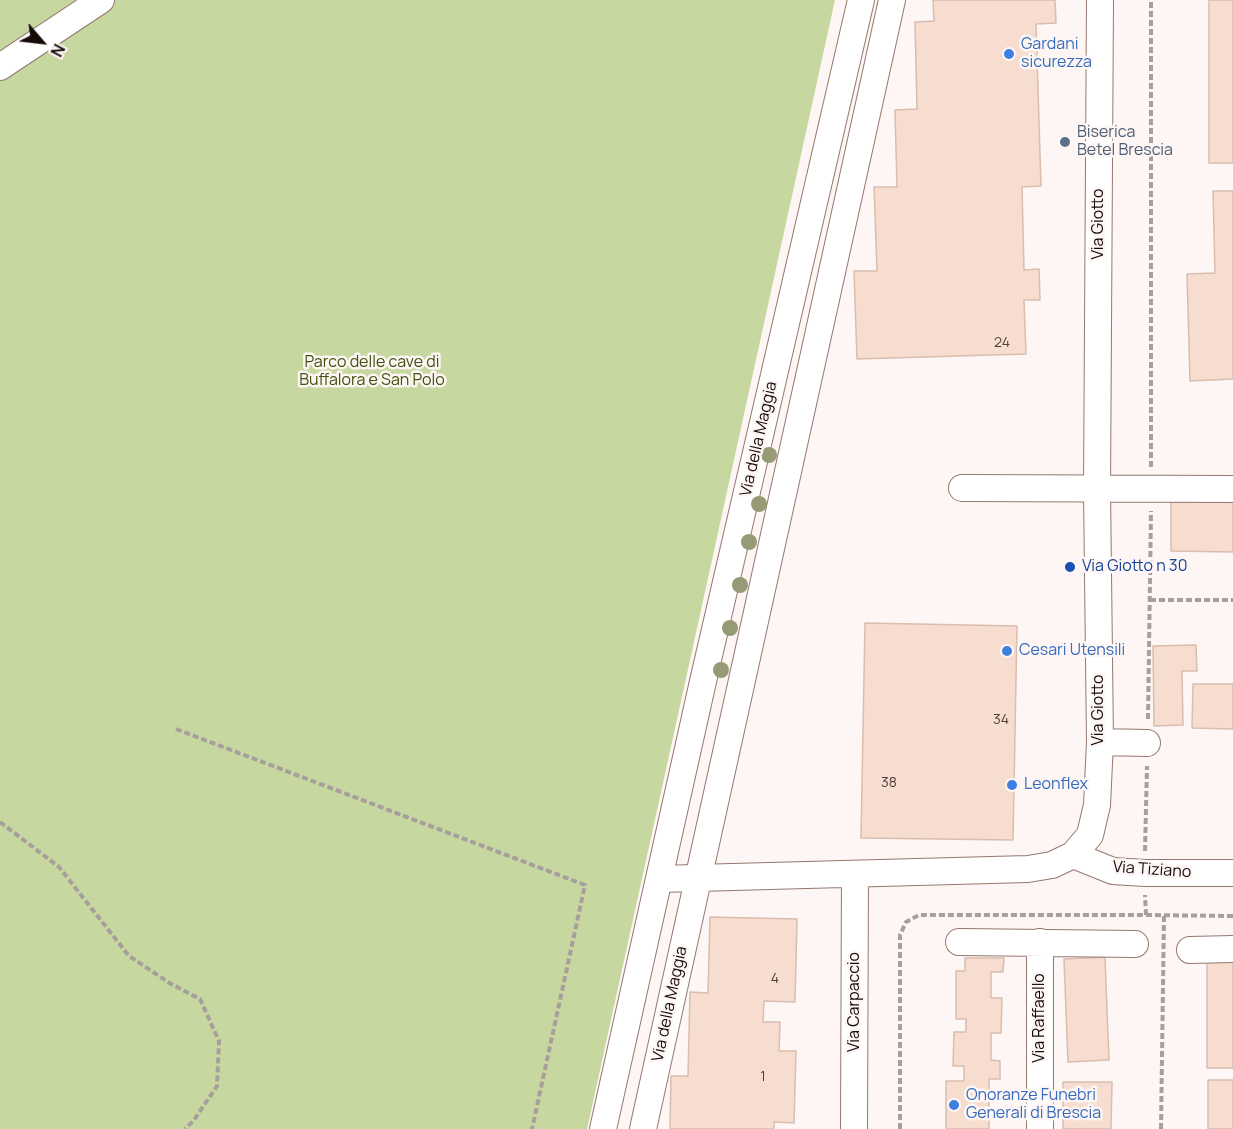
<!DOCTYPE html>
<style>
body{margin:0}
#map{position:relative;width:1233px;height:1129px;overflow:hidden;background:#fdf6f4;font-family:Manrope,sans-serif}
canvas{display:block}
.north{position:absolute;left:12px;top:12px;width:60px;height:60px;-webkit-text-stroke:4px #fdf6f4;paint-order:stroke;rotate:118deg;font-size:16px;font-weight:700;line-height:24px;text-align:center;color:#140a07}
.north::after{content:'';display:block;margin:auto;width:21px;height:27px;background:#140a07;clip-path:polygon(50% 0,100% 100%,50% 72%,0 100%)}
</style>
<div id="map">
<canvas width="1233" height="1129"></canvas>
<div class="north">N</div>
</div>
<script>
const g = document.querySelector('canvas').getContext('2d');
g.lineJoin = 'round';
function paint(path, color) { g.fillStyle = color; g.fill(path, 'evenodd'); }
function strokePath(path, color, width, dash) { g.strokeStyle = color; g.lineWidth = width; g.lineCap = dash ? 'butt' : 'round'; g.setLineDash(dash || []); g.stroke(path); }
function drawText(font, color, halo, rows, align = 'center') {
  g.font = font + ' Manrope,sans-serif'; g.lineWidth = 5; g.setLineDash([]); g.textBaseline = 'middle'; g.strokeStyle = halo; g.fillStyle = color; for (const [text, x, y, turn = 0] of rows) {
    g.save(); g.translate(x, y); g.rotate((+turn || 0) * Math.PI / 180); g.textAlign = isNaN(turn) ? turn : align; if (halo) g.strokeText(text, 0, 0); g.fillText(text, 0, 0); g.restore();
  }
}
const green = new Path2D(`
 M0,0H835L587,1129H0Z`);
const building = new Path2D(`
 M933,0H1055L1056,23L1036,24L1041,186L1022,187L1024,270L1039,269L1040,300H1024L1026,354L857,359L854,271H877L874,187H897L895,110L917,109L915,22L934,21Z
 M1209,0H1233V163H1209Z
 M1213,191H1233V379L1190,381L1187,274L1215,273Z
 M1171,495H1233V552L1171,551Z
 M865,623L1017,626L1013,840L861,838Z
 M1196,645L1197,671H1182L1183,725L1154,726L1153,646Z
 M1193,684H1233V729L1192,728Z
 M710,917L797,919L795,1002L764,1001L763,1022H780L779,1051H796L794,1123L774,1122V1129H670L671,1076H688L690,992L708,993Z
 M1105,957L1109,1060L1068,1062L1064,959Z
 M965,958H1004L1003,972H991V998H1002L1001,1033H991V1060L1000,1061V1079H989V1129H946V1081H964V1066H953L954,1032H966V1019H956V971H965Z
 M1207,959H1233V1068H1207Z
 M1208,1080H1233V1129H1208Z
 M1063,1082H1112L1111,1129H1063Z`);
const path = new Path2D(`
 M1151,467V0
 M1150,600H1233
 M1148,719L1151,511
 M176,729L585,885L532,1129
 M0,822L59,867L129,956L171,984L200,999L219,1041L217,1086L194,1120L185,1129
 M1145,851L1147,766
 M1146,915L1233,916
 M900,1129V935L906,922L919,915H1146L1145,895
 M1161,1129L1164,915`);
const minor = new Path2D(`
 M0,67L101,0
 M962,488L1233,489
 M1100,742L1147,743
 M1073,855L1113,871L1145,873H1233
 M659,879L1028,869L1052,865L1073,855L1090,835L1097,805L1100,742L1097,489L1100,0
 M959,942L1135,944
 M1190,950L1233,949
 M603,1129L704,677L861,0
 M643,1129L892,0
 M854,1129L855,874
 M1040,1129V942`);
const trees = [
 [769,455],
 [759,504],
 [749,542],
 [740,585],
 [730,628],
 [721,670]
];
const markers = [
 [1009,54,6,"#3f7fe0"],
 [1065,142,6,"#5c6f8a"],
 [1070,567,6,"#1a4fb4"],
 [1007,651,6,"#3f7fe0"],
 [1012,785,6,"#3f7fe0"],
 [954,1105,6,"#3f7fe0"]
];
const numberNames = [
 ["24",1002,343],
 ["34",1001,720],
 ["38",889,783],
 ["4",775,979],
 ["1",763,1077]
];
const shopNames = [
 ["Gardani",1021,45],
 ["sicurezza",1021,63],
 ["Cesari Utensili",1019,651],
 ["Leonflex",1024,785],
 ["Onoranze Funebri",966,1096],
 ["Generali di Brescia",966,1114]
];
const serviceNames = [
 ["Biserica",1077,133],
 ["Betel Brescia",1077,151]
];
const streetNames = [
 ["Via Giotto",1099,224,-90],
 ["Via della Maggia",759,439,-77],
 ["Via Giotto",1099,710,-90],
 ["Via Tiziano",1152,870,4],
 ["Via Carpaccio",855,1002,-90],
 ["Via della Maggia",670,1004,-78],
 ["Via Raffaello",1040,1018,-90]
];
const parkNames = [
 ["Parco delle cave di",372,363],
 ["Buffalora e San Polo",372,381]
];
const transitNames = [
 ["Via Giotto n 30",1082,567]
];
paint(green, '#c6d89f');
paint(building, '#f6ddd0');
strokePath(building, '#d9bdae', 1.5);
strokePath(minor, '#94786f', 28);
strokePath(path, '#a89f9d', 4, [6, 3]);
strokePath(minor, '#fff', 26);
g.fillStyle = '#969b76';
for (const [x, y] of trees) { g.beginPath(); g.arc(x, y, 8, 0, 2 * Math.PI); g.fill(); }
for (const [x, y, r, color] of markers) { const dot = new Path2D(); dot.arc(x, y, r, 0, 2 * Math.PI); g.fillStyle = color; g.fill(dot); strokePath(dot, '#fdf6f4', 2); }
drawText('14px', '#4c3f39', null, numberNames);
drawText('16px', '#366cbe', '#fdf6f4', shopNames, 'left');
drawText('16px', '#4e5e75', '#fdf6f4', serviceNames, 'left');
drawText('16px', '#140a07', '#fdf6f4', streetNames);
drawText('16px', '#41510e', '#fdf6f4', parkNames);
drawText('16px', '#164399', '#fdf6f4', transitNames, 'left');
</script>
